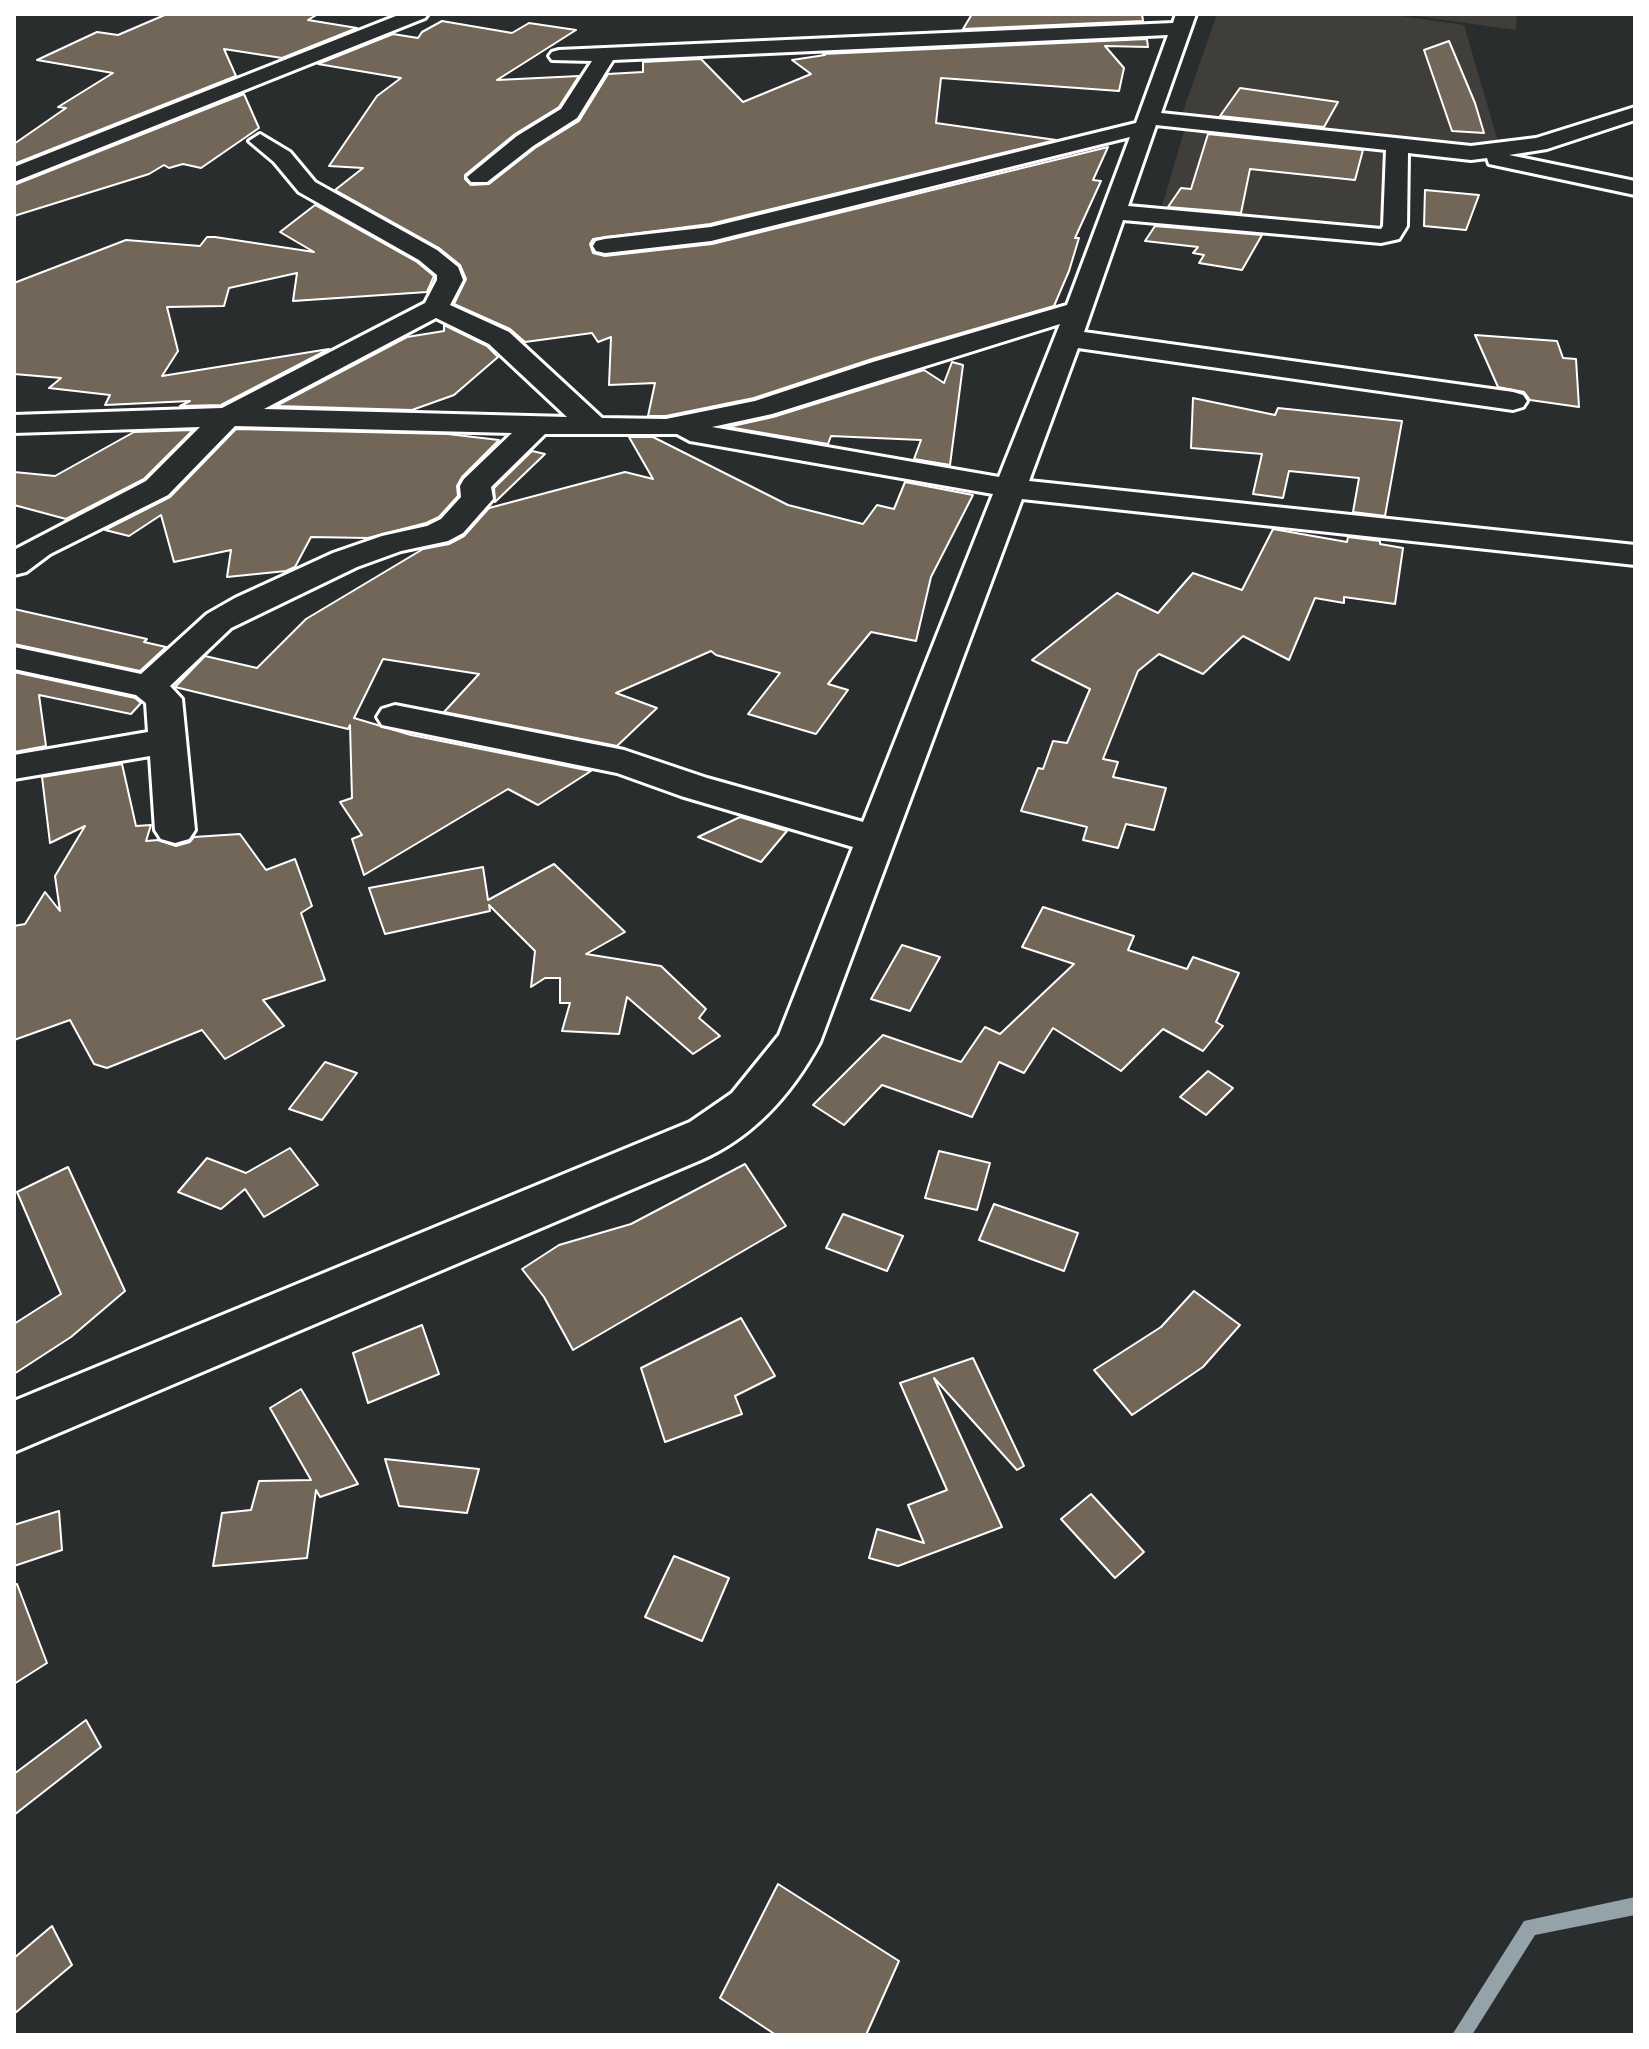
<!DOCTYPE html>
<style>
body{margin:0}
#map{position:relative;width:1649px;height:2049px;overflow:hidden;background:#2a2d2e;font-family:"Balsamiq Sans",sans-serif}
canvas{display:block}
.frame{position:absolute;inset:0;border:16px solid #fff;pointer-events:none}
</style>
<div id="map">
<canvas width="1649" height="2049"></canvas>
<div class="frame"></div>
</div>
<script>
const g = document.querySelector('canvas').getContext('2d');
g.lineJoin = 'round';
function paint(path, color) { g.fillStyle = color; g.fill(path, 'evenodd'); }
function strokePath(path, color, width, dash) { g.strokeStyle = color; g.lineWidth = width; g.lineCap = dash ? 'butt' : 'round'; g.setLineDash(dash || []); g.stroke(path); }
const built = new Path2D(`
 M1217,14H1388L1464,25L1501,152L1180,120Z
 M1402,14H1517L1516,30Z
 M1185,128L1388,145V231L1162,206Z`);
const stream = new Path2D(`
 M1635,1897V1915L1535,1935L1472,2035H1452L1524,1921Z`);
const building = new Path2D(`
 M167,14H318L308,20L357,28L282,58L224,49L236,76L14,164V144L66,108L58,107L113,73L37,60L97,32L118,35Z
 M972,14H1142L1143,21L963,29Z
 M442,21L512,33L529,23L576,30L497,80L579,76L559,107L515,134L465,175V179L471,185L489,184L535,148L579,121L608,74L643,72V62L701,59L743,102L811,74L792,60L825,55L823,54L1147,39L1148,47L1105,46L1124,68L1119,91L941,78L936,123L1056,140L710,224L593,239L590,244L593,253L605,256L712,244L1108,147L1093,180L1101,181L1075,238H1079L1069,271L1054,306L872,359L754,398L666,416H648L655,383L609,385L611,337L598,342L592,333L525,342L510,329L454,304L466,279L460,265L439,248L335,190L363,168L329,166L377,96L401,78L318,64L393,34L418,38L422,32Z
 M1449,41L1475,103L1484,133L1452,131L1424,50Z
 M1240,88L1338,102L1324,127L1220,116Z
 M244,94L259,128L201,168L183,164L169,168L164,165L149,174L14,216V185Z
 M1208,134L1363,150L1355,180L1250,169L1241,213L1168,207L1181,188L1191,189Z
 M1425,190L1479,195L1466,230L1424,226Z
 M315,205L417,262L434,276L427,292L293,301L297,273L229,288L224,306L167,307L178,351L162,376L329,349L221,405L180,406L190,401L105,405L110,395L49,388L61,378L14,374V283L126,240L200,246L207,237H215L314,252L280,232Z
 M1155,226L1262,235L1242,270L1199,263L1204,255L1193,253L1198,247L1145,241Z
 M444,325L487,346L498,357L454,395L412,410L276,406L407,337L444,331Z
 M1475,335L1557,341L1563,358L1576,359L1579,407L1530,400L1524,392L1498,387Z
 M952,362L963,365L950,465L914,459L921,440L831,436L828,444L728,427L773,417L924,370L944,383Z
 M1193,398L1275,415L1278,408L1402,421L1385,516L1353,512L1359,478L1289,471L1283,498L1253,494L1262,454L1191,448Z
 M236,429L448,434L499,440L462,477L457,486L458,496L439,517L426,523L368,538L311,537L295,567L286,571L227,577L231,550L174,562L161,515L129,536L105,530L170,497Z
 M193,430L144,479L66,519L14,505V472L55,476L134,432Z
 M629,437H653L788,505L863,524L877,505L894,509L905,482L973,495L931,577L916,641L871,632L828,684L848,690L816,734L748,714L780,673L716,655L711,651L616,693L657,708L617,746L444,712L479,674L383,659L354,718L411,735L591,771L538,805L508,789L364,875L352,839L362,835L340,802L352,798L350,725L348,729L175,687L205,656L257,668L306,619L423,549L449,544L464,536L489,508L625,472L653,479Z
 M532,451L545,454L495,502L494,488Z
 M1273,529L1347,542L1348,537L1380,541V544L1403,548L1395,604L1344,597V603L1315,598L1289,660L1243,636L1203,674L1159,654L1138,671L1103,759L1118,762L1113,777L1166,788L1154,830L1126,824L1118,848L1083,840L1087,827L1021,811L1038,768L1043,769L1053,741L1067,743L1090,689L1032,660L1117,593L1158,613L1193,573L1242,590Z
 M14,609L147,639L144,642L166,647L140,671L14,644Z
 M14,672L135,698L141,703L131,714L39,695L46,746L14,752Z
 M122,764L136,826L151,825L146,841L158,840L176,846L190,842L194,837L240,834L266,870L295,859L312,906L301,913L325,980L263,1000L284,1026L225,1059L202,1030L107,1068L94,1064L70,1020L14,1040V926L25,924L45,892L60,911L55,876L85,826L50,843L42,777Z
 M740,817L787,831L761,862L698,837Z
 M554,864L625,932L586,954L661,966L706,1009L699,1018L720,1036L693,1054L627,997L619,1034L562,1031L570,1003H560V978H545L531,987L535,951L489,905L490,911L385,934L369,888L483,867L488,900Z
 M1043,907L1134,936L1128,950L1187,969L1193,957L1239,973L1216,1022L1223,1026L1203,1051L1163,1029L1121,1071L1053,1028L1024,1073L999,1062L972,1117L882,1085L844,1125L813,1105L883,1035L961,1062L985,1027L1000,1034L1074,964L1022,947Z
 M902,945L940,957L910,1011L871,999Z
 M325,1062L357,1073L322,1120L289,1109Z
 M1208,1071L1233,1088L1206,1115L1180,1097Z
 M290,1148L318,1185L264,1217L245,1189L221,1209L178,1192L207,1158L246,1173Z
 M939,1151L990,1163L977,1210L925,1198Z
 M745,1164L786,1226L573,1350L544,1297L522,1269L559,1245L631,1224Z
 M68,1167L125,1291L71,1337L14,1374V1324L61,1294L17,1192Z
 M994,1204L1078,1233L1064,1271L979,1240Z
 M843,1214L903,1236L887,1271L826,1248Z
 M1194,1291L1240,1325L1203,1367L1132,1415L1094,1370L1161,1327Z
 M741,1318L775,1376L735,1396L742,1414L665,1442L641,1368Z
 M422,1325L439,1374L368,1403L353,1353Z
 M973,1358L1024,1466L1017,1470L934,1378L1002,1527L898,1566L869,1558L877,1529L924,1543L908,1505L947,1490L900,1383Z
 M301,1389L358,1484L320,1497L316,1490L307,1558L213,1566L222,1513L251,1510L259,1481L311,1480L270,1408Z
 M385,1459L479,1469L467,1513L399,1506Z
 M1091,1494L1144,1552L1115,1578L1061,1519Z
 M59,1511L62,1550L14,1566V1525Z
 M674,1556L729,1578L702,1641L645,1617Z
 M17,1584L47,1663L14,1684V1585Z
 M86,1720L101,1747L14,1815V1774Z
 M778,1884L899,1961L866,2035H776L720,1998Z
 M52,1926L72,1965L14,2014V1958Z`);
const minor = new Path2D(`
 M1176,14H1196L1161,113L1471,146L1536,138L1635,107V120L1547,149L1509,155L1635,181V195L1489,164L1487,158L1471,160L1408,153L1407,226L1399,239L1381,243L1123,220L1084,332L1513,392L1523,395L1527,401L1523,407L1513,410L1078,348L1029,481L1635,545V565L1022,499L820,1042C792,1094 755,1136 701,1160L14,1452V1401L690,1122L732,1093L779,1035L853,847L681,796L617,773L382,725L377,717L382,709L395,705L624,750L707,778L863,822L993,494L690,441L677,434H545L491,487L493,499L463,533L448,541L401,551L357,567L231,628L170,686L182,699L195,830L189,839L175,843L161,839L155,830L150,756L14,779V755L148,732L146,703L136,695L14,669V647L141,674L207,614L235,598L333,553L382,536L427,526L441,519L461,497L460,486L464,479L512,433L235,426L168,495L50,554L26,572L14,575V550L146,481L200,427L14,433V415L222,408L425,303L437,280V275L419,260L299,192L274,162L249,141L260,134L290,152L315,182L437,250L458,267L463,280L450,305L509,332L602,418L666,419L755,401L873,362L1067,305L1130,137L711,241L605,253L596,251L593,246L596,241L605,239L711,227L1136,123L1168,35L613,60L577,118L533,146L487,182H471L467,177L517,136L561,109L592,61L552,60L549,56L552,52L559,50L1173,23ZM1156,125L1386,150L1383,226L1381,229L1128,206ZM436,318L489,344L567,417L264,409ZM1060,324L999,477L712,427L772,414Z`);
const tertiary = new Path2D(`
 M401,14H428L425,18L14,182V167Z`);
paint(built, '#3f3e3a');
paint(stream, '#93a3a9');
paint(building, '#716657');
strokePath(building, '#fff', 2);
strokePath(minor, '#fff', 6);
strokePath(tertiary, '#fff', 6);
paint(minor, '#2a2d2e');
paint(tertiary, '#2a2d2e');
</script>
